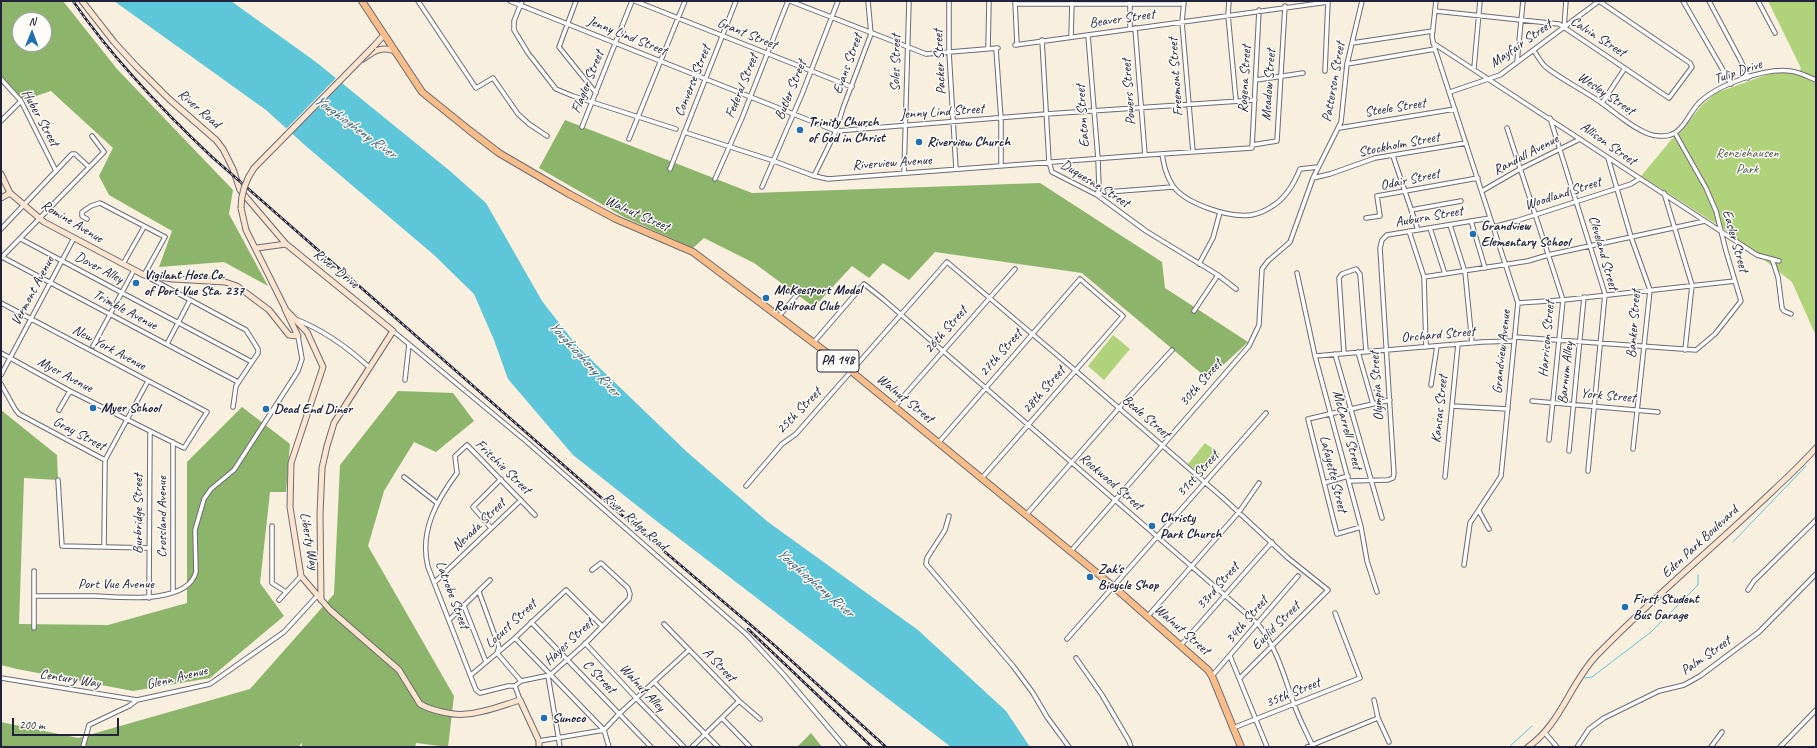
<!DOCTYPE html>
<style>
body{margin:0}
#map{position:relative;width:1817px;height:748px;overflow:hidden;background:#f8efde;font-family:Caveat,sans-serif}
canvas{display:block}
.frame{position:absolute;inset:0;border:2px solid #22223b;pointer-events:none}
.north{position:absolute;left:12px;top:12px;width:40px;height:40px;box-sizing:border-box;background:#fdfcf7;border:1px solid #a5a5ac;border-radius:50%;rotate:1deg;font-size:11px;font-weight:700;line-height:16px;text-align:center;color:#22223b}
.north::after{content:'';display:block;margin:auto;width:14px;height:18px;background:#1f6fb2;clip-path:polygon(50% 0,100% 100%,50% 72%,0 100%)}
.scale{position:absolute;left:12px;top:718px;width:107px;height:18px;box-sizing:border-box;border:2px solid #22223b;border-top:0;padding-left:5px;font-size:12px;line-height:14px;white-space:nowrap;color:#22223b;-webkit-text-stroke:3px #fdfcf7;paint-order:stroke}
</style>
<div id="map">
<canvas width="1817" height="748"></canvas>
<div class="frame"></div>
<div class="north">N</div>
<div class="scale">200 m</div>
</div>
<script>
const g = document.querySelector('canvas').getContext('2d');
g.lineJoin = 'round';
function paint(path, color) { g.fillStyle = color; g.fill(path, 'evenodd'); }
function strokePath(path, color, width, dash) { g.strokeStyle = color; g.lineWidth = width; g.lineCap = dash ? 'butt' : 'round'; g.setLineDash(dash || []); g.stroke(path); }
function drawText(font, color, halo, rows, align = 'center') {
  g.font = font + ' Caveat,sans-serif'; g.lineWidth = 3; g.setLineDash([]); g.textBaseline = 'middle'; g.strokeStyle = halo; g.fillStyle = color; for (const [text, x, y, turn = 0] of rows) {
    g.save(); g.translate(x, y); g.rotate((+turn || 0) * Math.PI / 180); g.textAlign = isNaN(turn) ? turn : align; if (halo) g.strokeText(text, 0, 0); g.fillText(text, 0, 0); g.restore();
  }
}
const green = new Path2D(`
 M1768,1H1816V336L1792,282L1729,232L1641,176L1672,139L1682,131L1701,106L1716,93L1766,75L1782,72L1798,75L1801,68Z
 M1113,335L1130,349L1104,380L1088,366Z
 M1205,443L1220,454L1203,475L1188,464Z`);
const forest = new Path2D(`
 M1,1H63L117,69L233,190L229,214L268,286L224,262L159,267L172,231L109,195L99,176L113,148L51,91L21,101L1,79ZM20,20H44V44H20Z
 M565,120L752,193L1040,183L1162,262L1165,288L1248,342L1208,379L1082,273L935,252L909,280L883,263L869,278L852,266L814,307L754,263L704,238L693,248L624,217L539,168Z
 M398,391L453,393L474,421L436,452L414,442L384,491L368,546L454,696L448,747L416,743L415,747H302V743L298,747H1V722L78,738L250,689L334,594L340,465Z
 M242,407L290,444L286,492H270L260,583L284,616L210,678L133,691L17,669L1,665V410L57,455L58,480L24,478L19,624L108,625L187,603V462Z
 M811,733L822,747H797Z`);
const water = new Path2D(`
 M114,1H231L316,62L450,171L486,203L542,301L577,346L687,452L768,522L918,630L1006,711L1030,747H951L659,523L573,455L508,379L494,340L474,294L434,255L307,147L266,110Z`);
const pier = new Path2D(`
 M337,77L343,82L291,135L285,130Z`);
const stream = new Path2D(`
 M1733,542L1806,466
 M1585,678L1592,677L1651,632L1698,585V575
 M1509,747L1532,726`);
const street = new Path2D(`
 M418,1L476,88L493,78L518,114L529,124L547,136
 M510,1L836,131L1046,114L1255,100
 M522,1L514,21V30L528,53L556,89L573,96L676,129
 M576,1L559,47L596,93
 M635,1L852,87
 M790,1L926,54L998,48
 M949,1V52L956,169
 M1015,1L1017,45
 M1130,1V29
 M1184,1L1182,22L1193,152
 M1229,1L1228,15L1236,101
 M1436,1L1432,37L1435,49L1518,303L1501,476L1470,523L1464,565
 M1683,1L1731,84
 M1709,1L1741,61L1748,78
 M1758,1L1775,33
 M1015,4H1184
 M1435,11L1559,24L1669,98L1692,67L1690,63L1599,1
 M1135,28L1145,155
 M1564,28L1566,1
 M1088,35L1098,159L1099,188L1097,195
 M1071,37L1072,1
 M1042,40L1049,162L1052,172L1097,195L1146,231L1218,275L1236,289
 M1352,43L1433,31
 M1433,43L1757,255L1779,261
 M1015,45L1328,2
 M988,49L989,1
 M996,49L1001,119V166
 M1534,51C1538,56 1541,64 1547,68C1564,81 1585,91 1603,104C1617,114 1632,128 1649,134C1654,136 1664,137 1670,135C1683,131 1689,114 1698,104C1716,85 1764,68 1790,71C1800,72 1808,77 1816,80
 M1517,62L1523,1
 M1347,64L1435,49
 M1474,68L1480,1
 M1325,71L1328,1
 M1,79L21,101L56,171
 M1256,80L1303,73
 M1450,92L1500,75L1599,1
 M1602,103L1625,68
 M1550,118L1605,294L1588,471
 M1,121L21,101
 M582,127L632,1
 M1339,128L1455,109
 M1507,128L1563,300L1549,440
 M684,132L774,161L814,176L828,179L1145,155L1252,148L1259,10
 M629,139L685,1
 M1252,145L1277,141L1285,6
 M1162,154C1164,165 1166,176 1173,186C1186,204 1229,218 1251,215C1257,214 1265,211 1271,207C1285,199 1294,184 1300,169L1318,167
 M1393,156L1418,230
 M1608,158L1631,237L1650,290L1633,449
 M670,169L736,1
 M904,173L909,1
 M814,176L836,131L843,108L871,34L868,1
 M1313,178L1330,174L1375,158L1466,143
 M715,179L742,118L788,1
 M762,187L802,94L838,1
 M1482,191L1520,169L1580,139
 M1664,193L1692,285L1685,350
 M1097,195L1107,192L1173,187
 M1411,210L1461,201
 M1366,218L1380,216L1377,196L1478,178
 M87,219L82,216V212L91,206L100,203L165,237L144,275L246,330L258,349V353L236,386L233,407
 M1471,221L1485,268
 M1450,225L1465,272L1472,343
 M1493,227L1516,221L1631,184L1639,179
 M1430,228L1445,274
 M1,229L72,154H75L89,167
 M1409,231L1424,277L1426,347
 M21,239L252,362
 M2,257L238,382
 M1,258L104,152L92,136
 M1772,259L1778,277L1782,308L1784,311L1791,314
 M123,264L144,227
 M1199,264L1213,238L1220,212
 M1297,273L1315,356L1361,527L1367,561L1377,592
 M1424,277L1528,261L1548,255L1705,221
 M1,303L207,412L184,448L70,391L1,353
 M1518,303L1563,300L1735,281
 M1194,311L1218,275
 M779,316L797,295
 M295,319C324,330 347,347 369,367
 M393,331L527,442L746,634L784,675L845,747
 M1515,337L1696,350L1715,334L1741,301L1726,251L1716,211L1706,188L1675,133
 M814,342L864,284L883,299L1258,624C1277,648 1284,676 1294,704C1299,719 1307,733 1313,747
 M167,344L190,300
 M93,346L134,270
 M1358,352L1373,404
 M1344,353L1339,278L1342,274L1356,269L1360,274L1366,351
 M1335,354L1382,518
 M1315,356L1482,342L1514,341
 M1,375L74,238
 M405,380L409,344
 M1,384L15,409L19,414L105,460
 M1431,385L1437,346
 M1532,401L1658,412
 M895,406L1015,269
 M1452,406L1508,409
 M59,410L70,391
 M173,442V592
 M939,442L1080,279L1123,316L982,478
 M1569,451L1584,297
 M404,477L437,503
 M1445,477L1458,344
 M58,480L62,546L149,548
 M1349,481L1388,480L1393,478L1394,474L1380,248L1382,240L1387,235L1490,218
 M1324,483L1348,476
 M746,486L782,444L796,434L947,262L1076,371L1222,497L1288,558L1328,590L1240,678
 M1479,511L1489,529
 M1026,515L1119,408L1172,350
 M949,516L945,530L927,558L926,564L1013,666L1033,693L1047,717L1069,747
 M272,526V583L286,592
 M1361,527L1337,534L1308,419L1390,400
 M491,528L473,507L501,479
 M104,547L105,460L148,381
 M1070,552L1249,346L1259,325L1262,269L1268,261L1290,242L1313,178L1341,122L1347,64L1362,1
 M435,582L521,500
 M1748,590L1754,581L1816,520
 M479,592L499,647L497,653L521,681
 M34,596C54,596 75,596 95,596C121,597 187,605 196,572L195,530L204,499L211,489L234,470L298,371L302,359L298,336
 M149,598L150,431
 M279,600L301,576
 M464,606L486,662
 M1148,616L1239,512L1259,483
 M449,620L490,580
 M531,622L651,747
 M664,624L739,701L760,719
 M34,628V571
 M515,638L604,730L609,747
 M1067,639L1266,413
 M585,643L636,698L684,747
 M1181,645L1272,542
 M1230,656L1267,747
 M1076,658L1102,695L1129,741L1131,747
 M471,675L515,638L566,590L602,626
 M548,676L560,747
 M1212,676L1298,576
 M1,678L137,700
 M654,682L718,747
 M515,686H508L480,693L476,690L428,567C419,531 437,500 457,473L455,456L467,445L535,515
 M515,686L521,681L550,675L585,644L629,599L630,594L628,588L601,563L592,570
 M515,686L520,700
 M1374,700L1378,718L1389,742
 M722,718L750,747
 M1233,728L1360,678L1335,613
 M1545,733L1557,747
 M539,741L604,730L619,714L689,650
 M83,747L89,725L129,706L137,700L210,684L284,632L317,596
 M692,747L739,701
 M1307,747L1378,718
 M1577,747L1589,729L1604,718L1659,691L1684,685L1700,676L1759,632L1816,574
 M1711,747L1722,732
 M1780,747L1816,710`);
const secondary = new Path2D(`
 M82,1L114,42L136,66L169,99L216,140L223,149L233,169L240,190L286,244L393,331L334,423L327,446L322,468L320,514L321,600
 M373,47L384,35
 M363,59C374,51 381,46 395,51
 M1,174L10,193L44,222L144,275L173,279L225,282L237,286L269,310L289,335L298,336L285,309
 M1,198L10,193
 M241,208L246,230L286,310L307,332L323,367L291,463L290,507L301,576L330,610L399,670L420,704C430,710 454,716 466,714C484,713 503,705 520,700L539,741V747
 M257,248L286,244
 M1528,747C1560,725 1570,684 1596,656C1648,602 1706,554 1760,503C1779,485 1799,467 1816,448`);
const primary = new Path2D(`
 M362,1L422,92L469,130L499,153L569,194L616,219L693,252L851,371L1114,587L1208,670L1212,676L1241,747`);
const rail = new Path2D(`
 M73,1C113,59 161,109 212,157L577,477L773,644L886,747
 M748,629L872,747`);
const secondaryBridge = new Path2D(`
 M241,208C241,193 245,181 254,168L373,47`);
const markers = [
 [800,130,4,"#1f6fb2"],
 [919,142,4,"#1f6fb2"],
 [1473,234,4,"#1f6fb2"],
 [136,283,4,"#1f6fb2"],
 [766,298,4,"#1f6fb2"],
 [93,408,4,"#1f6fb2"],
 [266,409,4,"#1f6fb2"],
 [1152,526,4,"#1f6fb2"],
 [1090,577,4,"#1f6fb2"],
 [1625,607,4,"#1f6fb2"],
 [544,718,4,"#1f6fb2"]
];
const shields = [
 [838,361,42]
];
const shieldNames = [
 ["PA 148",838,361]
];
const streetNames = [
 ["Beaver Street",1122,19,-8],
 ["Grant Street",747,34,22],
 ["Jenny Lind Street",627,36,22],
 ["Calvin Street",1598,37,33],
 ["Mayfair Street",1521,44,-35],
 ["Packer Street",940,62,-93],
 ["Soles Street",896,63,-89],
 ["Evans Street",848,64,-70],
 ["Tulip Drive",1738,72,-19],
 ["Freemont Street",1176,77,-94],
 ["Rogena Street",1245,79,-87],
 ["Converse Street",693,81,-68],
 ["Flagler Street",588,82,-68],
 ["Patterson Street",1334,82,-80],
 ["Meadow Street",1269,85,-86],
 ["Federal Street",742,86,-68],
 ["Butler Street",791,90,-68],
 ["Powers Street",1129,92,-94],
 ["Wesley Street",1606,94,34],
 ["Steele Street",1395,108,-9],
 ["River Road",199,109,41],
 ["Jenny Lind Street",942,112,-4],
 ["Eaton Street",1083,116,-94],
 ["Huber Street",40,118,61],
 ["Allison Street",1608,144,35],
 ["Stockholm Street",1399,145,-11],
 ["Randall Avenue",1526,155,-28],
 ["Riverview Avenue",892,163,-4],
 ["Odair Street",1410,180,-12],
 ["Duquesne Street",1095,184,32],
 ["Woodland Street",1563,194,-18],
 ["Walnut Street",637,214,24],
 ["Auburn Street",1429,217,-10],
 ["Romine Avenue",72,222,31],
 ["Easler Street",1735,241,74],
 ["Cleveland Street",1603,253,74],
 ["Dover Alley",99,268,28],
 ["River Drive",336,269,39],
 ["Vermont Avenue",33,291,-62],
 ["Trimble Avenue",125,310,28],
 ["Banker Street",1634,324,-86],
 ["26th Street",946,330,-49],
 ["Orchard Street",1438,335,-5],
 ["Harrison Street",1547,339,-85],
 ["New York Avenue",109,348,28],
 ["Grandview Avenue",1502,352,-84],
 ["27th Street",1001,353,-49],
 ["Barnum Alley",1566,373,-84],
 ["Myer Avenue",65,375,28],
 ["30th Street",1201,383,-49],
 ["Olympia Street",1377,386,-94],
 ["28th Street",1044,390,-49],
 ["York Street",1608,396,5],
 ["Walnut Street",905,399,39],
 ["Kansas Street",1440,409,-84],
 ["25th Street",799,411,-46],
 ["Beale Street",1146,417,41],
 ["McCarrell Street",1347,430,75],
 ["Gray Street",79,434,28],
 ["Fritchie Street",503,467,44],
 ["31st Street",1198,474,-48],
 ["Lafayette Street",1333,474,76],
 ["Rockwood Street",1111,482,41],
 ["Burbridge Street",138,514,-90],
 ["Crossland Avenue",162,517,-90],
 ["River Ridge Road",635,522,41],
 ["Nevada Street",479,525,-44],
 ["Liberty Way",309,541,80],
 ["Eden Park Boulevard",1700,542,-43],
 ["Port Vue Avenue",116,584],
 ["33rd Street",1218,586,-49],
 ["Latrobe Street",452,595,69],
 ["34th Street",1247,620,-50],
 ["Locust Street",511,624,-43],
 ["Euclid Street",1276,626,-45],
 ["Walnut Street",1182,630,41],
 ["Hayes Street",569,642,-43],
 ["Palm Street",1706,656,-35],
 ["A Street",719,665,46],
 ["C Street",599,677,46],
 ["Glenn Avenue",177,678,-14],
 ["Century Way",70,679,9],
 ["Walnut Alley",642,688,47],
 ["35th Street",1293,693,-22]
];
const poiNames = [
 ["Trinity Church",808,122],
 ["of God in Christ",808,138],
 ["Riverview Church",927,142],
 ["Grandview",1481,226],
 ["Elementary School",1481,242],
 ["Vigilant Hose Co.",144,275],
 ["of Port Vue Sta. 237",144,291],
 ["McKeesport Model",774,290],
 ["Railroad Club",774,306],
 ["Myer School",101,408],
 ["Dead End Diner",274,409],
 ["Christy",1160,518],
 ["Park Church",1160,534],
 ["Zak's",1098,569],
 ["Bicycle Shop",1098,585],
 ["First Student",1633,599],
 ["Bus Garage",1633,615],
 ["Sunoco",552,718]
];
const parkNames = [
 ["Renziehausen",1747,153],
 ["Park",1747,169]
];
const waterNames = [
 ["Youghiogheny River",355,127,36],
 ["Youghiogheny River",584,359,47],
 ["Youghiogheny River",815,583,41]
];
paint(green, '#b0d27a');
paint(forest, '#8cb46a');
paint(water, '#5dc6d9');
paint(pier, '#f8efde');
strokePath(stream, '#5dc6d9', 1);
strokePath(street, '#6d6a74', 5.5);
strokePath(secondary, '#6d6a74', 7);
strokePath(primary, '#6d6a74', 8);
strokePath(street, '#fff', 3.5);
strokePath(secondary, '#fce5cf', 5);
strokePath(primary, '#f8bd88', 6);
strokePath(rail, '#22223b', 2.5);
strokePath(rail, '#fdfcf7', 1, [3]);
strokePath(secondaryBridge, '#6d6a74', 7, []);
strokePath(secondaryBridge, '#fce5cf', 5);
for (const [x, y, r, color] of markers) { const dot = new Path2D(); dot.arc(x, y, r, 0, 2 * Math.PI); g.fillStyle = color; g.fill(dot); strokePath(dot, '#fdfcf7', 1.5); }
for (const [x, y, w] of shields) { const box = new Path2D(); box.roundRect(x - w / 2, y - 11, w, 22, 3); g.fillStyle = '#fdfcf7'; g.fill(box); strokePath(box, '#22223b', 1); }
drawText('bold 13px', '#22223b', null, shieldNames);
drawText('14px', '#22223b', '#fdfcf7', streetNames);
drawText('bold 14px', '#22223b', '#fdfcf7', poiNames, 'left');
drawText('14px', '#4d574e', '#fdfcf7', parkNames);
drawText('italic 15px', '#375b72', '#fdfcf7', waterNames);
</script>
